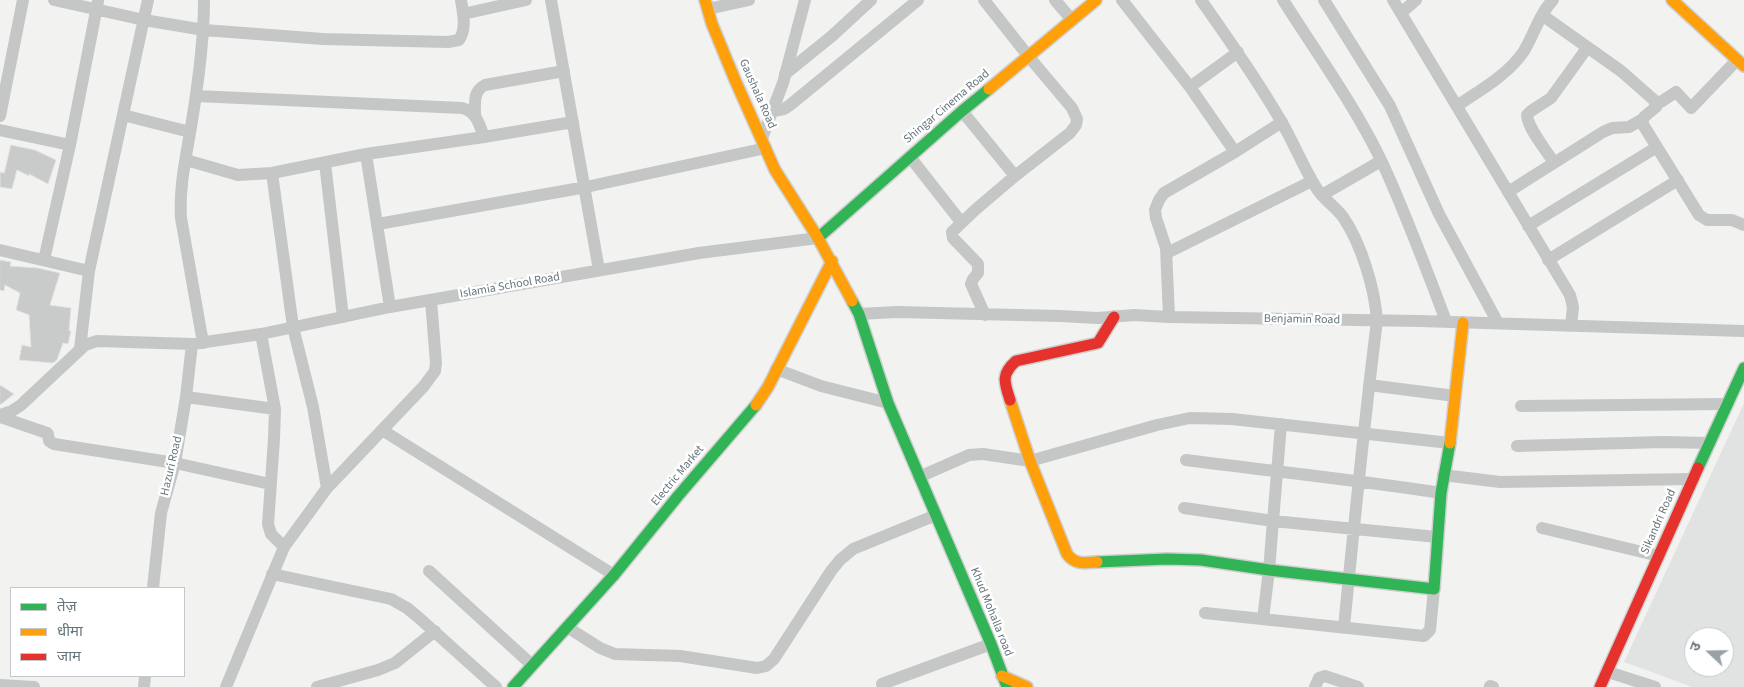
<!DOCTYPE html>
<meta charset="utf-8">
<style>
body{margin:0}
#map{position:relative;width:1744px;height:687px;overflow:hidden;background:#f2f2f1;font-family:"Source Sans 3","Noto Sans Devanagari",sans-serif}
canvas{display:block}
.legend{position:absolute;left:10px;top:587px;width:175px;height:90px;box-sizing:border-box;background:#fff;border:1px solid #c2c8cb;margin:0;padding:6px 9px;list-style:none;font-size:15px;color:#66767d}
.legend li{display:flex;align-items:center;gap:10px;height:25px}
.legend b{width:25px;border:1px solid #c2c8cb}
.north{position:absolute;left:1684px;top:627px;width:50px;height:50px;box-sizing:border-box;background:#fff;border:1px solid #c2c8cb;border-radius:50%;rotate:291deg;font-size:14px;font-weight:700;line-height:20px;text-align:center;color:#66767d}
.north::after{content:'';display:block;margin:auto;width:18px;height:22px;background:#97a1a6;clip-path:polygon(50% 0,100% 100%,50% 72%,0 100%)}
</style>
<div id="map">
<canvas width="1744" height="687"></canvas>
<ul class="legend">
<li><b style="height:6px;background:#30b455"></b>तेज़</li>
<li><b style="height:6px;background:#ff9f0a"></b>धीमा</li>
<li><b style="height:6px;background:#e5322d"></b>जाम</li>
</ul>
<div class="north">उ</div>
</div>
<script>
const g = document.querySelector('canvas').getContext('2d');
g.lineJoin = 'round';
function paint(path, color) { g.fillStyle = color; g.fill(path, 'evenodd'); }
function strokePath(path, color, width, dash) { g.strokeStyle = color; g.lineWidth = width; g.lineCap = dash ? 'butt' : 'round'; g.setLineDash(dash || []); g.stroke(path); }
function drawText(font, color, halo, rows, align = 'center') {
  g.font = font + ' "Source Sans 3",sans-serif'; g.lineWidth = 5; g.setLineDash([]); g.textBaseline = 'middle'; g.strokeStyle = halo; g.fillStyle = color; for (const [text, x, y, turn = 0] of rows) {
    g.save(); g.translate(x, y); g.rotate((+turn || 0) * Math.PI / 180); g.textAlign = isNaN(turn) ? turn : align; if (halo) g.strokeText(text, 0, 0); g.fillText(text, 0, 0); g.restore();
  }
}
const built = new Path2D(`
 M1744,403V687H1692L1624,662ZM1694,637H1724V667H1694Z`);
const building = new Path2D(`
 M11,145L35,150L56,160L48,184L29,174V176L17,170L12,189L0,187V172L4,173Z
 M0,260L11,262L10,266L38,268L60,273L50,305L71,308L69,331H71L68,344L63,343L57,360L53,363L19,360L22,345L31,347L29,315L16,310L20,293L5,285L4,291L0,290Z
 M0,385L14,394L0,405Z`);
const street = new Path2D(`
 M54,0L144,20L204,30L323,39L448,42L459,40C467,28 463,13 461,0
 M551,0L599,270
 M984,0L1029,57L1072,108L1077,119L1076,125L1070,133L1015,176
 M1055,0L1072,20
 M1122,0L1190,87L1235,152
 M1201,0C1229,40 1257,79 1281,121C1294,143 1303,167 1317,189C1324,200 1335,206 1343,217C1361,243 1375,289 1377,321C1364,423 1354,525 1344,627
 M1283,0C1316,52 1355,106 1382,162C1406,214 1426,268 1446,321
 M1324,0L1390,106L1439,214L1498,323
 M1393,0L1570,295L1573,307L1571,326
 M708,9L749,0
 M1401,13L1416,0
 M463,14L526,0
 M1542,15L1621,71L1654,100L1656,107L1644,117L1642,123L1699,215L1707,220H1732L1744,225
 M785,74L832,36L871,0
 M1190,87L1238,52
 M196,96L462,108C477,112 479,124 484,137
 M1656,105L1676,92L1691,108L1737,60
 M1457,106C1480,90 1508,75 1524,51C1534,35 1539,14 1553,0
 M773,111L784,109L790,105L918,0
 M962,111L1015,176L975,210L952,232L953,238L978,264V273L973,279L971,284L985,315
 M123,115L190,132
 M475,115C475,103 473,91 485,85L564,71
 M0,116L23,0
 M0,130L70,145
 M762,138L783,83L805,0
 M366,154L390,307
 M910,157L961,222
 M186,160L238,175L272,173L366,154L484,137L573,122
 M325,163L343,317
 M1554,163C1547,151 1528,129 1527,115L1531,111L1551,98L1587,48
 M272,173L293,327L313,407L327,488
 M1508,192L1603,132L1612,128L1629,127L1643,119
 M1322,195L1381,161
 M378,224L586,187L766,148
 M1528,226L1657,147
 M0,250L89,271
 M1167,253L1312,181
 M44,260L70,145L98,1
 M1548,260L1678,180
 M859,314L897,312L1060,316L1098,318L1134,315L1169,317L1420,321L1744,331
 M1169,317L1166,248L1156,218L1155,210L1159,200L1164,193L1235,152L1282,122
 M261,334L275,409L274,439L268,524L271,534L284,547
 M203,343L181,218C179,187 186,157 191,127C198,85 204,42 204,0
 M80,349L89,271L148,0
 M776,369L821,386L888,403
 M1369,385L1455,396
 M186,397L275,409
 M1521,406L1728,404
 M0,415L12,411L21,405L85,345L97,341L192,344L261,334L390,307L699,253L818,238
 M0,417L47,433L48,434L49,441L54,444L175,463L270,484
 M382,430L614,575
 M1517,446L1664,442L1710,443
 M1186,460C1271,471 1356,480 1441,493
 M1443,475L1500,482L1693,479
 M919,477L969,455L983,454L1030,461L1157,425L1190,418L1232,419L1450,443
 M1184,508L1273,521L1437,537
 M1542,528L1659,556
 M429,571L532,665
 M272,574L391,599L407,608L418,617L496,687
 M153,588L161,513L175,463L186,397L192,344
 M1205,613L1424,636L1430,630L1434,589
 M1263,619L1269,570L1281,424
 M567,627L600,648L615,654L680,656L757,668L766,666L774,659L831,571L840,560L853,549L936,515
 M1608,672L1655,687
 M882,684L991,644
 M0,685L34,687
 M1490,686L1493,687
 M144,687L145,676
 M226,687L284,547L327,488L424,386L435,371L436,363L431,300
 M317,687L378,670L395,663L435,631
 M1315,687L1319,678L1325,676L1358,687`);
const fast = new Path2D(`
 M818,238L962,111L989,89
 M852,301L859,314L888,403L991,644L1007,687
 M1698,468L1744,368
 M1097,562L1167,559L1201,560L1269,570L1434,589L1441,493L1450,443
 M513,687L614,575L678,496L756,405`);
const slow = new Path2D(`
 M705,0L712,24L735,80L775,170L818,238L852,301
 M1672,0L1744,66
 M989,89L1096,0
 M1010,400L1030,461L1067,554C1075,565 1084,563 1097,562
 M756,405L768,387L832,261
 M1450,443L1463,323
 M1002,676L1027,687`);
const jam = new Path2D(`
 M1010,400C1004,382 1001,374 1016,361L1098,343L1114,317
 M1600,687L1698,468`);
const streetNames = [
 ["Gaushala Road",757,94,66],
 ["Shingar Cinema Road",947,107,-40],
 ["Islamia School Road",510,286,-10],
 ["Benjamin Road",1302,320,1],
 ["Hazuri Road",172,466,-77],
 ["Electric Market",678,476,-50],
 ["Sikandri Road",1659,522,-66],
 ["Khud Mohalla road",991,612,68]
];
paint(built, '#e1e3e2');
paint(building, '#c9caca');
strokePath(building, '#e2e2e1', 1);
strokePath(fast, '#cecfcf', 14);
strokePath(slow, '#cecfcf', 14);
strokePath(jam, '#cecfcf', 14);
strokePath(street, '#c5c6c6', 12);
strokePath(fast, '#30b455', 11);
strokePath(slow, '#ff9f0a', 11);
strokePath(jam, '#e5322d', 11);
drawText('12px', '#66767d', '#fff', streetNames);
</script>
